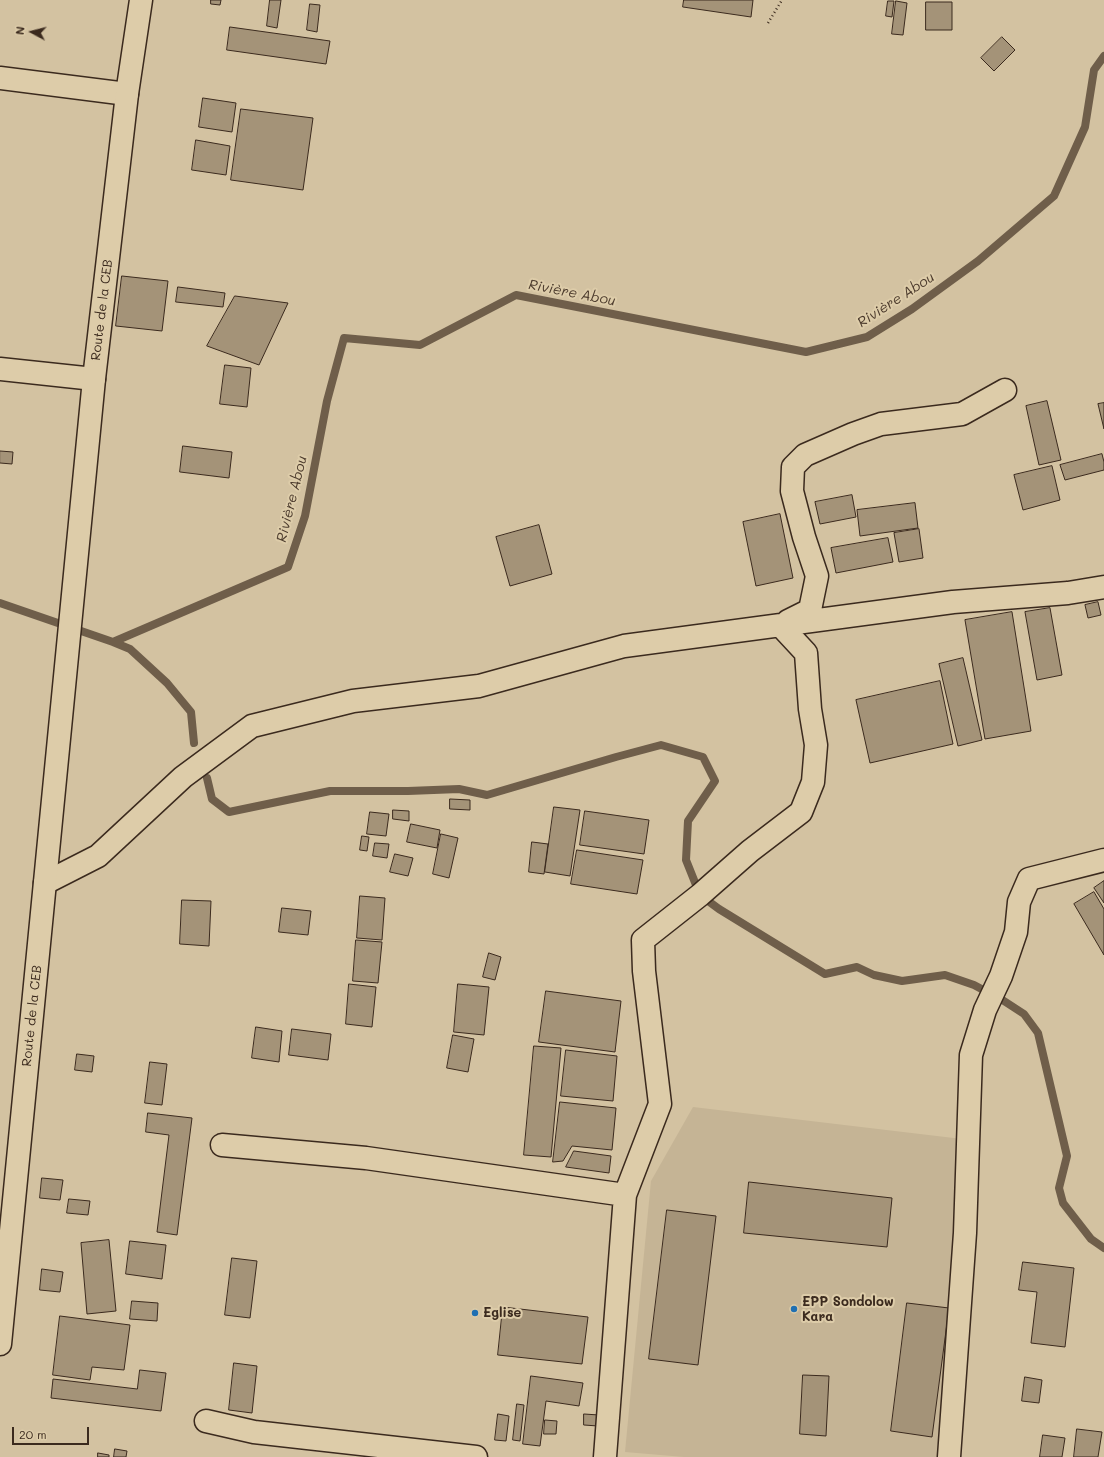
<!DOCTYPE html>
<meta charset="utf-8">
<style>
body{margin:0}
#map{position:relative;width:1104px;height:1457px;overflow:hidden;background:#d3c2a1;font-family:Mali,sans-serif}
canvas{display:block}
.north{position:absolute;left:12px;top:12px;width:40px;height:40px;-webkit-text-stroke:3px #ddcca9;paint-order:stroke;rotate:277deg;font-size:11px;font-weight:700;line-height:16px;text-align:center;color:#3b2a1e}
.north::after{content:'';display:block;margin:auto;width:14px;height:18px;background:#3b2a1e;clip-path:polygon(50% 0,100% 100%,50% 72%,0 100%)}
.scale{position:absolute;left:12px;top:1427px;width:77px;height:18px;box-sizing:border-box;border:2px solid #3b2a1e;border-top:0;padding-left:5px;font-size:12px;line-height:14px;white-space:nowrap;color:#3b2a1e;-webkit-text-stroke:3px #ddcca9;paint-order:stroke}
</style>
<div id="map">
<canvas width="1104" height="1457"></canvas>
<div class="north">N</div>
<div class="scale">20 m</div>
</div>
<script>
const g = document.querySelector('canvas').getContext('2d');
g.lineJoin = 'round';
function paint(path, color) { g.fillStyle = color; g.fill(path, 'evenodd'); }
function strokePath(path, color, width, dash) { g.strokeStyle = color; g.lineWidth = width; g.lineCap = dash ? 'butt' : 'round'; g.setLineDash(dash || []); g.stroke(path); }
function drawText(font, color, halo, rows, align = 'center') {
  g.font = font + ' Mali,sans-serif'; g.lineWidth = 4; g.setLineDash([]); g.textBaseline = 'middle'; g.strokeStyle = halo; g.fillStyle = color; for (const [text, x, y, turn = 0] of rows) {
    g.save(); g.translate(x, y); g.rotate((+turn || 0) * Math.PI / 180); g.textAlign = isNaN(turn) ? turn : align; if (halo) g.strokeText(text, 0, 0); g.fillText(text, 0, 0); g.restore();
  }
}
const built = new Path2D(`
 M693,1107L962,1139L952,1325L938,1457H684L625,1452L651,1181Z`);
const stream = new Path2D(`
 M0,603L113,642L288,567L305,516L327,401L344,338L420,345L516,295L806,352L867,337L912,309L978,261L1054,196L1085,127L1094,70L1104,56
 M113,642L130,649L167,683L191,712L194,743
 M207,778L212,799L229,812L330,791H408L459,789L487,795L616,757L661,745L703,757L715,781L688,821L686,860L700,895L719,909L825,974L857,967L874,975L902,981L945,975L974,985L1004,1001L1024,1014L1038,1033L1067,1156L1059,1188L1063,1203L1091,1239L1104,1248`);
const building = new Path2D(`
 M211,0H221L220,5L211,4Z
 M270,0H281L277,28L267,26Z
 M684,0H753L751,17L683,7Z
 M888,1H894L892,17L886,16Z
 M896,1L907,3L903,35L892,34Z
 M926,2H952V30H926Z
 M310,4L320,5L317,32L307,30Z
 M230,27L330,41L326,64L227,50Z
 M1002,37L1015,50L994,71L981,58Z
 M203,98L236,103L232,132L199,127Z
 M241,109L313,118L303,190L231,180Z
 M196,140L230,146L226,175L192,170Z
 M122,276L168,281L162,331L116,326Z
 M178,287L225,293L223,307L176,302Z
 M235,296L288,303L259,365L207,346Z
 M225,365L251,368L247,407L220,404Z
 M1047,401L1061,460L1039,465L1026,406Z
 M1104,403V429L1098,404Z
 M183,446L232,452L229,478L180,472Z
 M0,451L13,452L12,464L0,463Z
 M1102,454L1104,462V470L1065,480L1060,465Z
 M1052,466L1060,500L1023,510L1014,475Z
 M852,495L856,517L820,524L815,502Z
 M915,503L918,528L860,536L857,510Z
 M780,514L793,578L756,586L743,522Z
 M539,525L552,574L510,586L496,537Z
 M919,529L923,558L899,562L894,533Z
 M888,538L893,562L836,573L831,548Z
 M1098,602L1101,615L1088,618L1085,605Z
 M1050,608L1062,675L1037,680L1025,612Z
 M1012,612L1031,731L985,739L965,620Z
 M963,658L982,740L958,746L939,664Z
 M940,681L953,744L870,763L856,700Z
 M450,799L470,800V810L450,809Z
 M554,807L580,810L570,876L545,872Z
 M393,810L409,811V821L393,819Z
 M585,811L649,820L644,854L580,845Z
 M370,812L389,814L386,836L367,834Z
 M411,824L440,830L437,848L407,842Z
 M441,834L458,838L449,878L433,874Z
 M362,836L369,837L367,851L360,850Z
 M532,842L548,844L544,874L529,872Z
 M375,843L389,844L387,858L373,856Z
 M577,850L643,860L637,894L571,884Z
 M395,854L413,858L408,876L390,872Z
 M1104,881V903L1094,888Z
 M1094,892L1104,909V955L1074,904Z
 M360,896L385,898L382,940L357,938Z
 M182,900L211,901L209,946L180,944Z
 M282,908L311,911L308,935L279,932Z
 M356,940L382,942L378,983L353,981Z
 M489,953L501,957L495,980L483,977Z
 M349,984L376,987L372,1027L346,1024Z
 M458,984L489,987L484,1035L454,1032Z
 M546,991L621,1001L615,1052L539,1042Z
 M256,1027L282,1031L279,1062L252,1058Z
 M292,1029L331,1034L328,1060L289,1055Z
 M453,1035L474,1039L468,1072L447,1068Z
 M534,1046L561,1048L551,1157L524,1155Z
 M566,1050L617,1056L613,1101L561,1096Z
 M77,1054L94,1056L92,1072L75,1070Z
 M150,1062L167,1064L162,1105L145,1103Z
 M560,1102L616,1108L612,1150L572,1146L563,1161L553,1162Z
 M148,1113L192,1118L177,1235L157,1232L169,1135L146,1132Z
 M574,1151L611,1156L609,1173L566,1167Z
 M42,1178L63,1180L60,1200L40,1198Z
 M749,1182L892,1198L887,1247L744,1233Z
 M69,1199L90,1201L88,1215L67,1213Z
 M667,1210L716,1216L698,1365L649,1359Z
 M109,1240L116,1311L87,1314L81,1243Z
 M130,1241L166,1245L162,1279L126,1274Z
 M232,1258L257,1261L250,1318L225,1315Z
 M1023,1262L1074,1268L1065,1347L1031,1343L1037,1292L1019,1290Z
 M42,1269L63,1272L60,1292L40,1290Z
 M132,1301L158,1303L157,1321L130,1319Z
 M907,1303L949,1308L932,1437L891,1431Z
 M503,1307L588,1317L582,1364L498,1355Z
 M60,1316L130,1325L124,1370L92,1367L90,1380L53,1375Z
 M234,1363L257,1366L252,1413L229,1410Z
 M140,1370L166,1373L161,1411L51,1398L53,1379L137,1389Z
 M803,1375L829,1376L826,1436L800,1434Z
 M531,1376L583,1383L579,1406L546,1401L540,1446L523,1444Z
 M1025,1377L1042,1380L1039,1403L1022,1401Z
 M517,1404L524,1405L520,1441L513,1440Z
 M498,1414L509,1416L506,1441L495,1440Z
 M584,1414L599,1415L598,1426L584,1425Z
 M545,1420L557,1421L556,1434H544Z
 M1077,1429L1102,1432L1098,1457H1074Z
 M1043,1435L1065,1438L1062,1457H1040Z
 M115,1449L127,1451L126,1457H114Z
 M98,1453L109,1455V1457H98Z`);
const path = new Path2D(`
 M768,23L782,0`);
const minor = new Path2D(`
 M0,78L127,94
 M0,369L94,379
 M788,621L810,610L817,576L804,537L792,491L793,467L805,455L853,434L881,424L962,414L1005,390
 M45,883L98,856L183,777L252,726L353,701L479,686L624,646L953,602L1068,593L1104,587
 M222,1145L366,1158L625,1195
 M206,1421L254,1432L476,1457
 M605,1457L625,1195L660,1104L644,971L643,940L700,895L750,851L801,812L813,782L816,745L810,709L806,653L780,625
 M949,1457L965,1233L971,1055L985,1010L1001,976L1016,932L1019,902L1029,879L1104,860`);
const major = new Path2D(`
 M0,1344L94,379L127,94L141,0`);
const markers = [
 [794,1309,4,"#1f6fb2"],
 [475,1313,4,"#1f6fb2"]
];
const streetNames = [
 ["Route de la CEB",102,310,-83],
 ["Route de la CEB",32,1016,-84]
];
const poiNames = [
 ["EPP Sondolow",802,1302],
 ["Kara",802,1317],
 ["Eglise",483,1313]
];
const waterNames = [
 ["Rivière Abou",572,293,11],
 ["Rivière Abou",896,300,-33],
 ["Rivière Abou",292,499,-76]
];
paint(built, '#c5b495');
strokePath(stream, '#6f5e4a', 8);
paint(building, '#a49378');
strokePath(building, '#3b2a1e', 1);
strokePath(minor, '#3b2a1e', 25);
strokePath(major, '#3b2a1e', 25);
strokePath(path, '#3b2a1e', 2.5, [1, 3]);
strokePath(minor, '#ddcca9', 22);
strokePath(major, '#ddcca9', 22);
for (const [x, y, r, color] of markers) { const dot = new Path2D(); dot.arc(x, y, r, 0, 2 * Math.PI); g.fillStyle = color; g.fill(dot); strokePath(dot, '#ddcca9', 1.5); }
drawText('13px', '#3b2a1e', '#ddcca9', streetNames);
drawText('bold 13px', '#3b2a1e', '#ddcca9', poiNames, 'left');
drawText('italic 14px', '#4c3b2d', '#ddcca9', waterNames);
</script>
